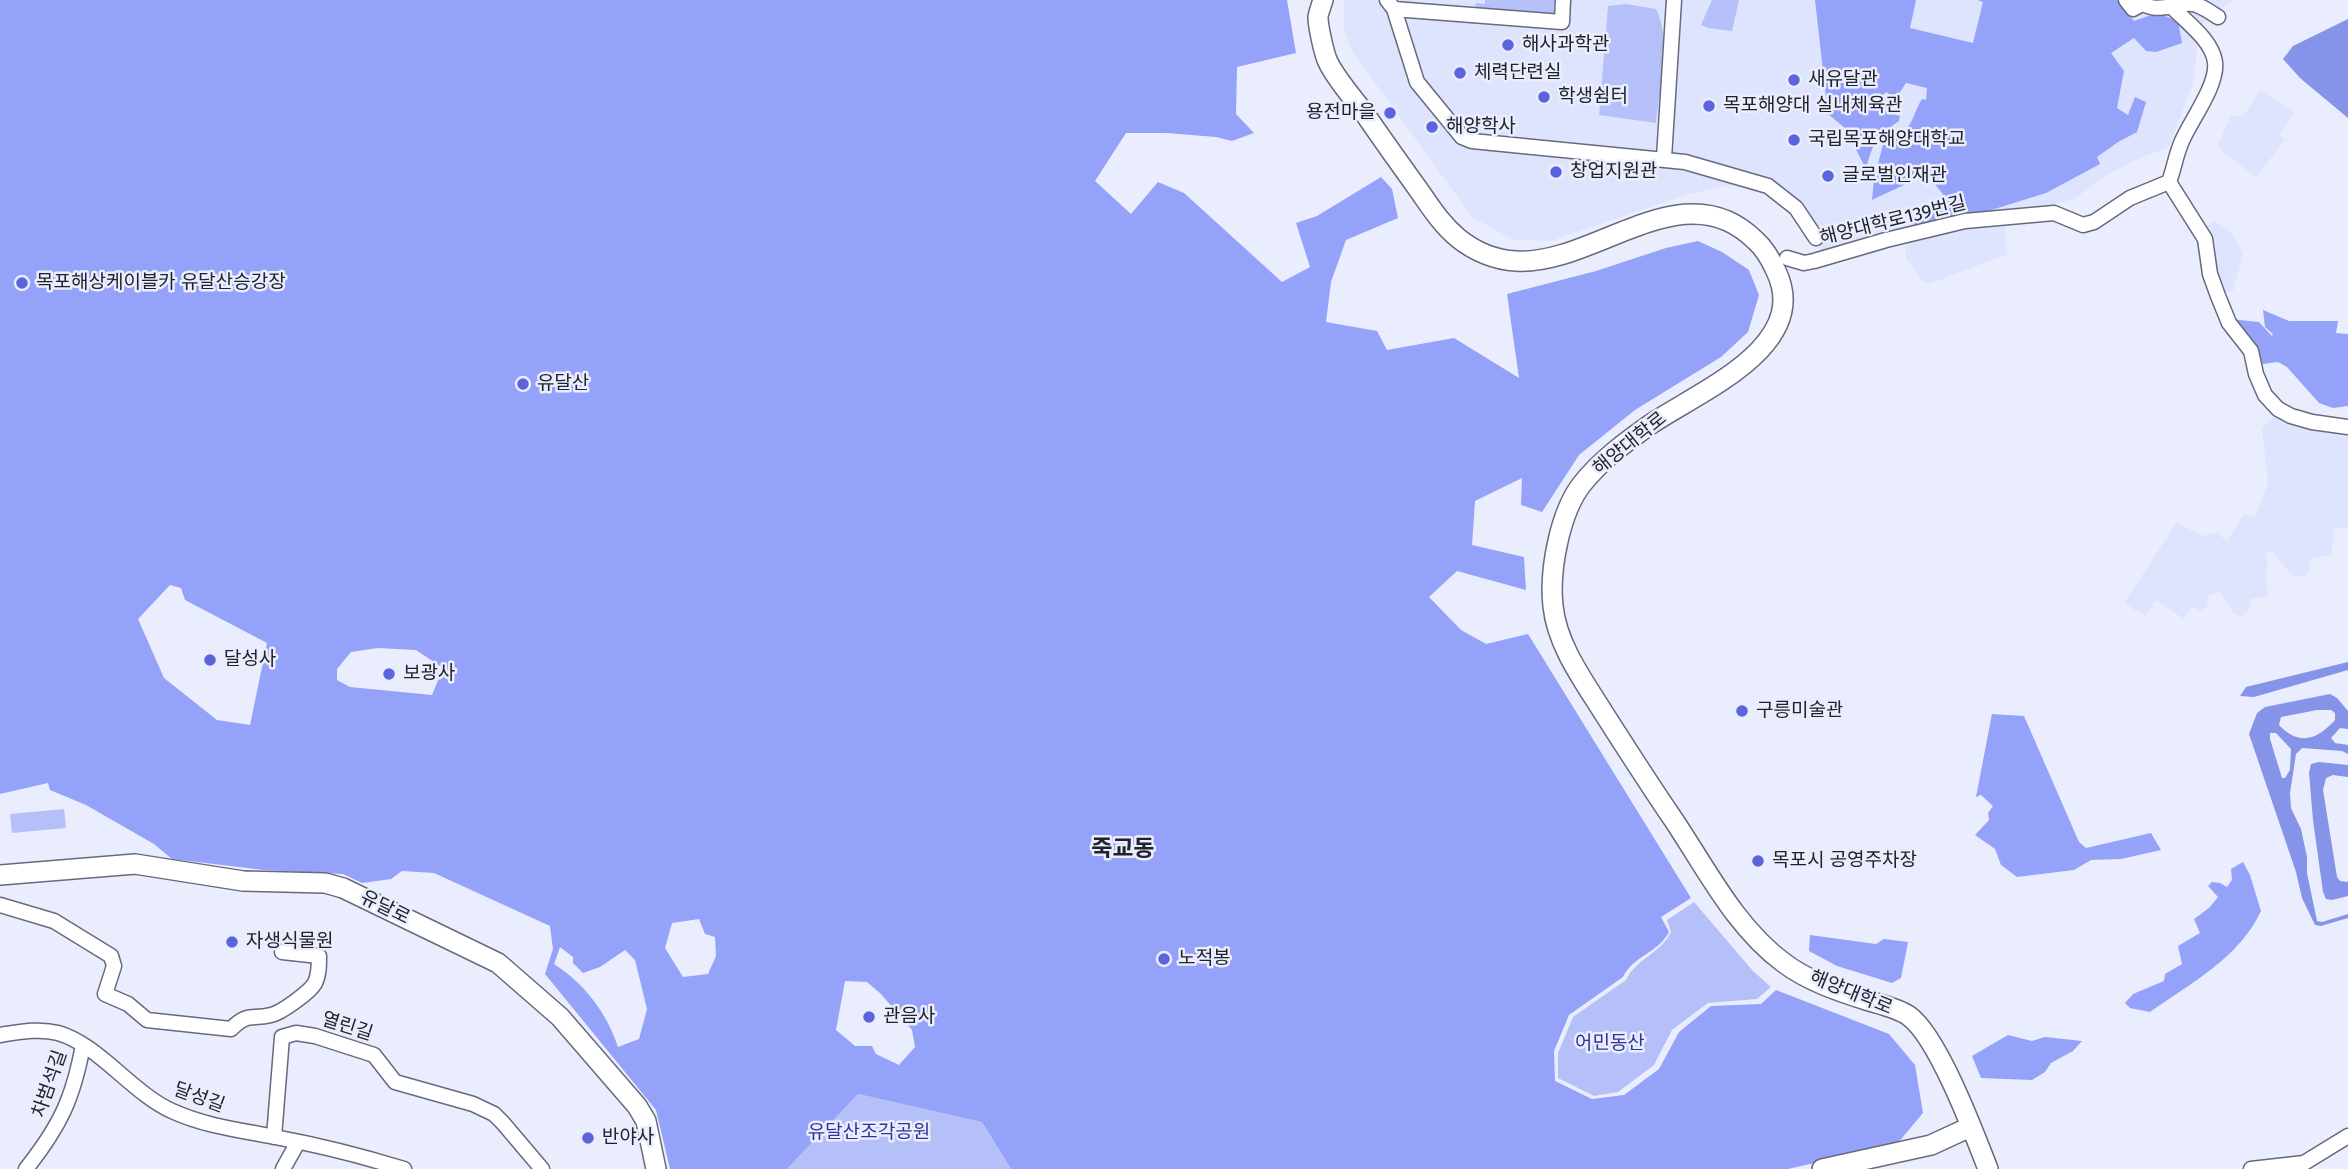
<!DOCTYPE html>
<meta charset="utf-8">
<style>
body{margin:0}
canvas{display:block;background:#e9edfd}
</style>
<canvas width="2348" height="1169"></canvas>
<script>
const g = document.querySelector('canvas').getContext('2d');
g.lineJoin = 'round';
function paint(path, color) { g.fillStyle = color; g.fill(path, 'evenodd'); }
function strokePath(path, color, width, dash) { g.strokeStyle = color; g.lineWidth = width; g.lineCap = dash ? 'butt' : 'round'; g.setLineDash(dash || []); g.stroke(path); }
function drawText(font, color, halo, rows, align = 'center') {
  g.font = font + ' "Fira Sans","Noto Sans KR",sans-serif'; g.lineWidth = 5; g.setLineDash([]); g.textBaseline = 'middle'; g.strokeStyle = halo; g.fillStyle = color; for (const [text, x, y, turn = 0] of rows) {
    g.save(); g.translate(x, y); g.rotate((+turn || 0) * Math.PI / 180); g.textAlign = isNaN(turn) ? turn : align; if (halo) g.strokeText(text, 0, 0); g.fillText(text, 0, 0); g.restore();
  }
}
const built = new Path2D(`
 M1344,0H2233L2200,26L2193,83L2169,147L2135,160L2104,177L2074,199L2050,206L2004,213L2007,254L1929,284L1923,282L1906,259L1905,242L1824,256L1803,223L1786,201L1747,185L1723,186L1685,195L1551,241L1513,240L1472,217L1351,50L1344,30Z
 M2260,90L2295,113L2279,135L2285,140L2256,177L2217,147L2218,144L2231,116L2243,117Z
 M2214,221L2230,231L2243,253L2233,291L2222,293L2202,230Z
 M2278,414L2297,427L2348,430V530L2346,528L2335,527L2331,555L2309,559L2311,570L2303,577L2292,575L2272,551L2266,552L2268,569H2265L2268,597L2251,599L2247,613L2242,616L2234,614L2227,601L2220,592L2207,596L2208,606L2200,611L2192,606L2184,619L2156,600L2145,616L2124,603L2177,522L2202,536L2217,533L2227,541L2244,514L2256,516L2268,483L2262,428Z`);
const green = new Path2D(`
 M1485,0H1555L1554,15L1475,11L1476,3L1485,4Z
 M1712,0H1739L1732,31L1708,28L1701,25Z
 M1626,4L1656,9C1672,40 1659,89 1656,123L1599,115L1608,6Z
 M64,809L66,828L12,833L10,814Z
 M1694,902L1753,971L1771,987L1757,999L1708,1003L1672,1030L1654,1065L1618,1092L1594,1096L1558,1078V1053L1573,1017L1626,980C1636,959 1661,953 1671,932L1667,920Z
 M858,1094L982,1122L1011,1169H787Z`);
const forest = new Path2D(`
 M0,0H1287L1296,53L1237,67L1236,114L1254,133L1232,141L1216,137L1167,133H1126L1095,181L1131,214L1158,182L1184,193L1282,282L1310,267L1296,223L1317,216L1381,177L1392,189L1398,218L1346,240L1331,282L1326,322L1377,331L1387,350L1454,338L1519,378L1507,294L1596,271L1666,248L1698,241L1722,252L1749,270L1759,295L1748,332L1721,357L1635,410L1579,455L1542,512L1521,505L1522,478L1475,501L1472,545L1524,557L1526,590L1457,571L1429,597L1461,630L1486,644L1528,634L1691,898L1661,917L1669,932C1658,953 1633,956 1623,977L1569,1015L1554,1051L1555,1081L1592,1099L1624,1095L1659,1069L1679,1032L1711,1006L1761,1004L1776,990L1889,1034L1915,1065L1923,1113L1897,1144L1788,1169H1011L982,1122L858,1094L787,1169H670L656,1110L545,974L553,949L550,926L434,873L402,871L391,879L362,883L343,874L264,870L172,859L154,844L86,805L50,790L48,783L0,794ZM170,585L181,588L185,600L267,643L250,725L217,720L164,678L138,619ZM378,648L416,650L443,668L432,695L350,687L337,680V669L351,652ZM699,919L705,934L715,937L716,956L708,974L683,977L665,948L672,923ZM560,947L573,957V963L583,973L600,967L625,950L635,960L647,1009L639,1039L618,1047C607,1013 584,983 554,964ZM845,981L867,982L881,994L912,1030L915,1047L899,1065L876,1054L872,1046H855L836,1030Z
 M1815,0H1916L1910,28L1973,43L1983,2L1977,0H2118L2134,21L2157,13L2178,21L2182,43L2156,52L2146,51L2134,38L2111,53L2124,71L2117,108L2128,115L2135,97L2146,102L2137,132L2118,142L2097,157L2100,164L2046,193L1985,212L1915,227L1911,220L1945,197L1927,174L1872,200L1874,179L1884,141C1890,138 1899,135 1905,130C1914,122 1915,109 1922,99L1926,100L1927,88L1906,83L1896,98L1886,92L1878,100L1886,112L1900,116L1899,121C1876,137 1873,142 1866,169L1845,128L1828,114Z
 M2263,310L2289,321H2338L2336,333L2348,334V406L2333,408L2319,403L2287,367L2278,362L2262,364L2230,319L2259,322L2272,336L2273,334L2265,327Z
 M1992,714L2024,716L2079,842L2086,848L2151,833L2161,850L2121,859L2091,860L2074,870L2017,877L2001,865L1995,849L1975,835L1989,820L1988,813L1993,806L1981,795L1976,797Z
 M2243,862L2250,875L2261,911C2239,958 2191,983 2150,1012L2130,1008L2125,1003L2133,994L2164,981L2165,974L2182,964L2178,946L2200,933L2194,919L2209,908L2218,897L2208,886L2212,882L2220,883L2227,887L2232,880L2231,869Z
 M1810,935L1876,944L1884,939L1908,942L1901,978L1892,983L1837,966L1809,951Z
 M2008,1035L2032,1041L2045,1037L2082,1041L2073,1051L2051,1063L2045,1072L2032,1080L1981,1078L1972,1056Z`);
const water = new Path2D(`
 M2348,19V118L2300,78L2283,59L2293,46Z
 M2348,662V670L2254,697L2240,696L2246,687Z
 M2330,694L2337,698L2348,711V729L2340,728L2331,738L2335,743L2348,745V754L2342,751L2302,748L2296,754L2290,793L2291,808L2301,829L2307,857V873L2317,921L2322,922L2348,914V918L2321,926L2315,925L2302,898L2296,872L2249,734L2257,713L2265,707ZM2317,710H2331L2335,713V720C2317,740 2299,746 2279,725L2281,717ZM2270,733H2276L2291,749L2290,770L2285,778H2282L2270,739Z
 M2319,762L2348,765V777L2333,775L2326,778L2323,790L2337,877L2340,881L2348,882V896L2332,900L2326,899L2323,892L2313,820L2309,773L2311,764Z`);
const street = new Path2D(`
 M1387,0L1394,9L1417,82L1462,137L1472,141L1685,162L1768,186L1796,208L1816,238
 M2126,0L2133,9L2142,4
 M2139,0C2151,14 2171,5 2187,4C2197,2 2210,12 2218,17
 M1394,9L1562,22L1563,0
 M1664,158L1674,0
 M2169,182L2205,239L2210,274L2218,296L2229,323L2251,351L2256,374L2265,395L2278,409L2291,416L2312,422L2348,427
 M2169,182C2174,169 2176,154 2182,141C2191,120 2218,85 2215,62C2212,40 2186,22 2172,7
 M1787,258L1804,263L1814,261L1886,240L1965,221L2054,213L2083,225L2094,222L2130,198L2169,182
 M0,905L54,921L111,956L114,966L105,994L128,1004L147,1020L231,1029C248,1012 251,1020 271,1015C281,1013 310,992 315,983C319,975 319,965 319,956L282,952
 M0,1035C19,1032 39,1028 58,1033C98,1044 132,1093 172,1111C205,1126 239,1130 275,1137C318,1145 362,1156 404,1169
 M274,1137L282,1037L296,1033L315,1036L374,1055L395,1082L473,1104L494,1114L503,1123L542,1169
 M26,1169C60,1126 73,1099 83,1045
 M283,1169L298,1142
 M2251,1169L2304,1163L2348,1136`);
const secondary = new Path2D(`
 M1323,0C1322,3 1318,15 1318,17C1318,26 1324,54 1328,62C1336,79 1354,99 1365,114C1382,139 1400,164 1418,189C1430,206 1441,224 1458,238C1474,251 1495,260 1516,261C1595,266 1684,168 1756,241C1765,249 1771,260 1776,271C1812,346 1700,391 1651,424C1627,441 1601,460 1582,484C1560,512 1549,570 1553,606C1557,645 1583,680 1603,712C1626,748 1649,784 1673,819C1706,868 1735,927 1784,963C1808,981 1838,991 1866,1000C1879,1004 1898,1008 1909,1016C1938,1037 1974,1133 1988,1169
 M0,875L135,864L243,881L325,883L343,888L498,963L560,1017L637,1106L646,1121L656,1169
 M1822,1169L1931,1145L1970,1127`);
const markers = [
 [1508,45,7,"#5b64dc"],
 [1460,73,7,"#5b64dc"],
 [1794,80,7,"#5b64dc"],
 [1544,97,7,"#5b64dc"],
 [1709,106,7,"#5b64dc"],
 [1390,113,7,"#5b64dc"],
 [1432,127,7,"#5b64dc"],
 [1794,140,7,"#5b64dc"],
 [1556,172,7,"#5b64dc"],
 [1828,176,7,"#5b64dc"],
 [22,283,7,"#5b64dc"],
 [523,384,7,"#5b64dc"],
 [210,660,7,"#5b64dc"],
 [389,674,7,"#5b64dc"],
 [1742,711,7,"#5b64dc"],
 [1758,861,7,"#5b64dc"],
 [232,942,7,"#5b64dc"],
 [1164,959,7,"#5b64dc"],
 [869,1017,7,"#5b64dc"],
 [588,1138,7,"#5b64dc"]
];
const poiNames = [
 ["해사과학관",1522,45],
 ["체력단련실",1474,73],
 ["새유달관",1808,80],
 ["학생쉼터",1558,97],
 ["목포해양대 실내체육관",1723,106],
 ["용전마을",1376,113,"right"],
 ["해양학사",1446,127],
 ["국립목포해양대학교",1808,140],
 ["창업지원관",1570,172],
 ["글로벌인재관",1842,176],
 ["목포해상케이블카 유달산승강장",36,283],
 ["유달산",537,384],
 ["달성사",224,660],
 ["보광사",403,674],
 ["구릉미술관",1756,711],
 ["목포시 공영주차장",1772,861],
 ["자생식물원",246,942],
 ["노적봉",1178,959],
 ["관음사",883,1017],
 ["반야사",602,1138]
];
const streetNames = [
 ["해양대학로139번길",1893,221,-14],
 ["해양대학로",1630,444,-39],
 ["유달로",385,908,26],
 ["해양대학로",1851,993,22],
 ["열린길",347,1027,18],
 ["차범석길",50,1084,-71],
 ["달성길",199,1098,20]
];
const parkNames = [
 ["어민동산",1610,1044],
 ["유달산조각공원",869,1133]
];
const quarterNames = [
 ["죽교동",1123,850]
];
paint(built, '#dee4fe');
paint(green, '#b5c0f9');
paint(forest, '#94a2fa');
paint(water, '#8593e9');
strokePath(street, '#676a7c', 17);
strokePath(secondary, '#676a7c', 22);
strokePath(street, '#fff', 14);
strokePath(secondary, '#fff', 19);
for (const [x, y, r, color] of markers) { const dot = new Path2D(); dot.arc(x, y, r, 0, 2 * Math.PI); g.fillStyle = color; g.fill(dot); strokePath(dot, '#e9edfd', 2.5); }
drawText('19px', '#22232a', '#e9edfd', poiNames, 'left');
drawText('19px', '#22232a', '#e9edfd', streetNames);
drawText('19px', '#323396', '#e9edfd', parkNames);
drawText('bold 23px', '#22232a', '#e9edfd', quarterNames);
</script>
